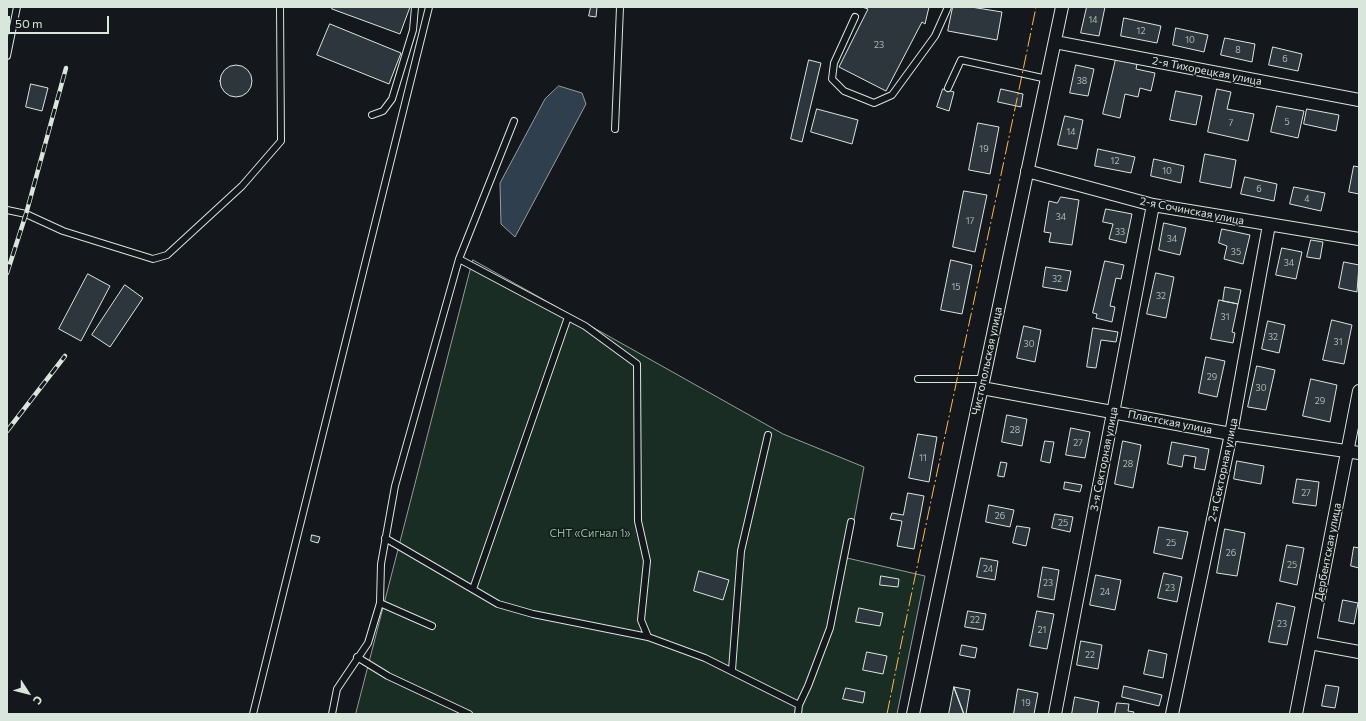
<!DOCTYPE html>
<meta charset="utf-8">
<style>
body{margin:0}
#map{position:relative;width:1366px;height:721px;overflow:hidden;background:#14181c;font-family:Commissioner,sans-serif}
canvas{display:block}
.frame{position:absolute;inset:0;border:8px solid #d8e6dc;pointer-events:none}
.north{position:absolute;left:8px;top:673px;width:40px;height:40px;-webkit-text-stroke:3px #14181c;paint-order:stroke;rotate:126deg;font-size:11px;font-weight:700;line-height:16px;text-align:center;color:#d8e6dc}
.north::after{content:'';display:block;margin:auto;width:14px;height:18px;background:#d8e6dc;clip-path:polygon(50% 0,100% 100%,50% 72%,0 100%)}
.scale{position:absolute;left:8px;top:16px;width:101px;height:18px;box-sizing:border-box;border:2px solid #d8e6dc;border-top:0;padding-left:5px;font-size:12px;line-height:14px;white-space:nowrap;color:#d8e6dc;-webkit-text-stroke:3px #14181c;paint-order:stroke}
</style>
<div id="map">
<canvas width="1366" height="721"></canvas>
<div class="frame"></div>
<div class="north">С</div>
<div class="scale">50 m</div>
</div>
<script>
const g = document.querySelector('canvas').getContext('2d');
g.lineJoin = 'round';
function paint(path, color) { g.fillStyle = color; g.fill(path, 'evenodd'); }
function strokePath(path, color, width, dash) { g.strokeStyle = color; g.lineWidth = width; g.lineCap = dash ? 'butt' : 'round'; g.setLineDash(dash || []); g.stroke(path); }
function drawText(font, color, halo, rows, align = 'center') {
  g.font = font + ' Commissioner,sans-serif'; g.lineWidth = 3; g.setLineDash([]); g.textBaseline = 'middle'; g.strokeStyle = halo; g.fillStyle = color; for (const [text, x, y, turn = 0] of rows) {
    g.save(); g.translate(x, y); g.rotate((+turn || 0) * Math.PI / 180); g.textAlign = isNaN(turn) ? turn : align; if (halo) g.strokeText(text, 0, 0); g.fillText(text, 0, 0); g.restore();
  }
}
const green = new Path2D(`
 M473,260L783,434L864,467L847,558L925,576L897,714H356Z`);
const water = new Path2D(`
 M559,86L582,93L586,104L515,237L501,224L500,183L545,99Z`);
const building = new Path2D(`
 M333,7H410L400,34L332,9Z
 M591,7H597L596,17L589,16Z
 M929,7L925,24L922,22L886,91L839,67L868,9L862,7Z
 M953,7H971L1002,12L997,40L948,31Z
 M1087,7H1105L1099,36L1081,33Z
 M1124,18L1161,26L1157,43L1121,36Z
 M330,24L401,53L389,84L317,55Z
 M1176,28L1208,35L1204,52L1173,45Z
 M1225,38L1255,44L1252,62L1221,55Z
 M1273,47L1302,54L1298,71L1269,65Z
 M1116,59L1137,64L1136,69L1155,73L1151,91L1140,88L1138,97L1125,94L1120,118L1103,114Z
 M809,60L821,63L802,142L791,139Z
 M220 81a16 16 0 1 1 32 0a16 16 0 1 1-32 0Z
 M1076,65L1094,69L1088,96L1070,93Z
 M31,84L48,88L42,111L26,107Z
 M943,89L954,92L949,111L937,107Z
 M1001,89L1023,94L1021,107L998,102Z
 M1217,89L1231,92L1227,109L1254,114L1248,141L1208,132Z
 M1176,91L1202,96L1196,125L1170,120Z
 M1277,106L1304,111L1298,138L1271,132Z
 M817,109L858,120L852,144L811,132Z
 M1307,109L1339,115L1336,131L1304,124Z
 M1065,116L1083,120L1077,149L1058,145Z
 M978,123L999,127L990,174L969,170Z
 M1098,149L1135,157L1131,173L1095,166Z
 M1205,154L1236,160L1231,188L1200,182Z
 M1154,159L1184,166L1181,183L1151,176Z
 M1354,166L1359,167V194L1349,192Z
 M1245,177L1277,184L1274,201L1241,194Z
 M1294,187L1325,193L1321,211L1290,204Z
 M964,191L987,195L975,252L953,247Z
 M1061,197L1079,200L1072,245L1049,242L1051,233L1044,232L1049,201L1057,203Z
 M1106,209L1132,214L1126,243L1109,239L1113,224L1103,222Z
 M1164,223L1186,228L1180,255L1159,250Z
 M1222,229L1250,235L1243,264L1224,259L1227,246L1219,243Z
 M1311,240L1323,242L1320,259L1307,257Z
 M1282,248L1302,252L1296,279L1276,275Z
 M951,260L972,265L962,314L941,310Z
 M1105,261L1124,265L1121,279L1116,278L1110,306L1115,307L1112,322L1096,318L1097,314L1093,313Z
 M1344,262L1359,265L1357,292L1339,288Z
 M1046,267L1071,271L1067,291L1043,287Z
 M1156,273L1174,277L1166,318L1147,314Z
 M88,274L110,286L81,341L59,329Z
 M125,285L143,298L110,347L92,335Z
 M1225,287L1241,290L1238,304L1223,301Z
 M1219,300L1238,304L1232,332L1235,333L1233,343L1211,339Z
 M1332,320L1352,325L1344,364L1323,360Z
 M1268,321L1285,325L1279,353L1262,349Z
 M1024,326L1041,330L1035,362L1017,358Z
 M1093,328L1118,332L1116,342L1101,340L1096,368L1087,367Z
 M1206,357L1225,361L1217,397L1199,393Z
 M1257,366L1275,370L1266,410L1248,407Z
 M1311,379L1337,385L1330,422L1303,416Z
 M1007,415L1027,419L1022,446L1002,442Z
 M1071,428L1090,432L1085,458L1066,455Z
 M918,434L937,437L929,482L909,478Z
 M1045,441L1054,442L1050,463L1041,461Z
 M1123,441L1141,445L1133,488L1115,484Z
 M1172,442L1209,449L1205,470L1194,468L1196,457L1184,455L1182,467L1168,464Z
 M1237,461L1264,466L1261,484L1234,479Z
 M1001,462L1007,463L1004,477L998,476Z
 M1297,479L1319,482L1316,506L1293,503Z
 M1065,482L1082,485L1080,492L1064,489Z
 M908,493L924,496L914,549L897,546L902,521L890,519L892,513L903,515Z
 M989,505L1014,510L1010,527L986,522Z
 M1055,514L1073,517L1070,532L1052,528Z
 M1017,526L1030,528L1026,546L1013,543Z
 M1159,527L1188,532L1182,559L1154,553Z
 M1225,529L1245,533L1237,576L1217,573Z
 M312,535L320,537L318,543L311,541Z
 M1287,545L1304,548L1297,585L1280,581Z
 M1354,547L1359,548V568L1351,566Z
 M981,558L998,561L995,580L977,577Z
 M1043,567L1059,570L1054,600L1038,597Z
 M699,571L729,580L723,600L694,591Z
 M1164,573L1182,577L1177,602L1158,598Z
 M1096,575L1121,580L1115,610L1090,605Z
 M881,576L899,579L898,587L880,585Z
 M1343,600L1358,603L1354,624L1339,621Z
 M1277,603L1295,607L1287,645L1269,642Z
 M859,608L883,613L880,626L856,622Z
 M968,611L986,614L983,630L965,627Z
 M1037,611L1054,614L1047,649L1030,646Z
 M1081,641L1102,645L1098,669L1077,665Z
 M962,645L977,648L975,658L960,655Z
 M1149,650L1167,654L1163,678L1144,674Z
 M867,652L887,656L883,674L863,670Z
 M1326,685L1339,687L1335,708L1322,706Z
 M1124,686L1162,695L1159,706L1122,697Z
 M954,687L970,690L966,714H964Z
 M954,687L964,714H949Z
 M846,688L865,692L863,703L843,699Z
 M1018,689L1038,693L1034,714H1014Z
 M1075,697L1099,702L1097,714H1072Z
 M1117,703L1129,704L1128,711L1134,712L1133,714H1115Z`);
const lane = new Path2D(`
 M855,17L834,63L832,79L844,91L874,103L892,95L935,36L948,7
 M7,56L17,7
 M948,88L961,60L1047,79
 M372,115L383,111L392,99L413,30L415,7
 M615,129L620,7
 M7,210L26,214L63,231L153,259L167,255L242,186L281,141L280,7
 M459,259L585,326L637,364L638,521L647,561L641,620L648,637
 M918,379H983
 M385,538L498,604L533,614L648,637L705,658L799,705
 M473,589L568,317
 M380,603L432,626
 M357,657L388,676L469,714
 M732,670L741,551L768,435
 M253,714L429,7
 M332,714L337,689L368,643L380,603L381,564L395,486L459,259L514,121
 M798,714L799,705L808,686L830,628L851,522`);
const street = new Path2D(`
 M1055,42L1359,100
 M1027,171L1153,205L1359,239
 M982,388L1231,434L1359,453
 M1310,643L1359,652
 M913,714L1062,7
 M1055,714L1153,205
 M1172,714L1231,434L1269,225
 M1296,714L1359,391`);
const rail = new Path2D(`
 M7,273L26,214L66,68
 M7,431L65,356`);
const power = new Path2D(`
 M887,714C934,478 988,243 1036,7`);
const numberNames = [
 ["14",1093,20],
 ["12",1141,31],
 ["10",1190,40],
 ["23",879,45],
 ["8",1238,50],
 ["6",1285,59],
 ["38",1082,81],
 ["5",1287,122],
 ["7",1231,123],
 ["14",1071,132],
 ["19",984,149],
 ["12",1115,161],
 ["10",1167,171],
 ["6",1259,189],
 ["4",1307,199],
 ["34",1061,217],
 ["17",970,221],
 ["33",1120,232],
 ["34",1172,239],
 ["35",1236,252],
 ["34",1289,263],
 ["32",1057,279],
 ["15",956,287],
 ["32",1161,296],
 ["31",1225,317],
 ["32",1273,337],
 ["31",1338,342],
 ["30",1029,344],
 ["29",1212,377],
 ["30",1261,388],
 ["29",1320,401],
 ["28",1015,430],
 ["27",1078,443],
 ["11",923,458],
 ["28",1128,464],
 ["27",1306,493],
 ["26",1000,516],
 ["25",1063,523],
 ["25",1171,543],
 ["26",1231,553],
 ["25",1292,565],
 ["24",988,569],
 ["23",1048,583],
 ["23",1170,588],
 ["24",1105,592],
 ["22",975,620],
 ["23",1282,624],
 ["21",1042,630],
 ["22",1090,655],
 ["19",1026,703]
];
const streetNames = [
 ["2-я Тихорецкая улица",1207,71,11],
 ["2-я Сочинская улица",1192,211,11],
 ["Чистопольская улица",987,361,-78],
 ["Пластская улица",1170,422,11],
 ["3-я Секторная улица",1104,459,-79],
 ["2-я Секторная улица",1223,470,-78],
 ["Дербентская улица",1328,552,-79]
];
const parkNames = [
 ["СНТ «Сигнал 1»",590,533]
];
paint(green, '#1a2d24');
strokePath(green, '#939e99', 1);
paint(water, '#2f3f4d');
strokePath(water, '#939e99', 1);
paint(building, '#2c363c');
strokePath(building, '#d8e6dc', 1);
strokePath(lane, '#d8e6dc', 8);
strokePath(street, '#d8e6dc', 14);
strokePath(lane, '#14181c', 6);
strokePath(street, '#14181c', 12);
strokePath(rail, '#d8e6dc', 4.5);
strokePath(rail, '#14181c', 3, [9]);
strokePath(power, '#ffb74d', 1, [14, 3, 2, 3]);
drawText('9px', '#adbab4', null, numberNames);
drawText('11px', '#d8e6dc', '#14181c', streetNames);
drawText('11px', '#8ac095', '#14181c', parkNames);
</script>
